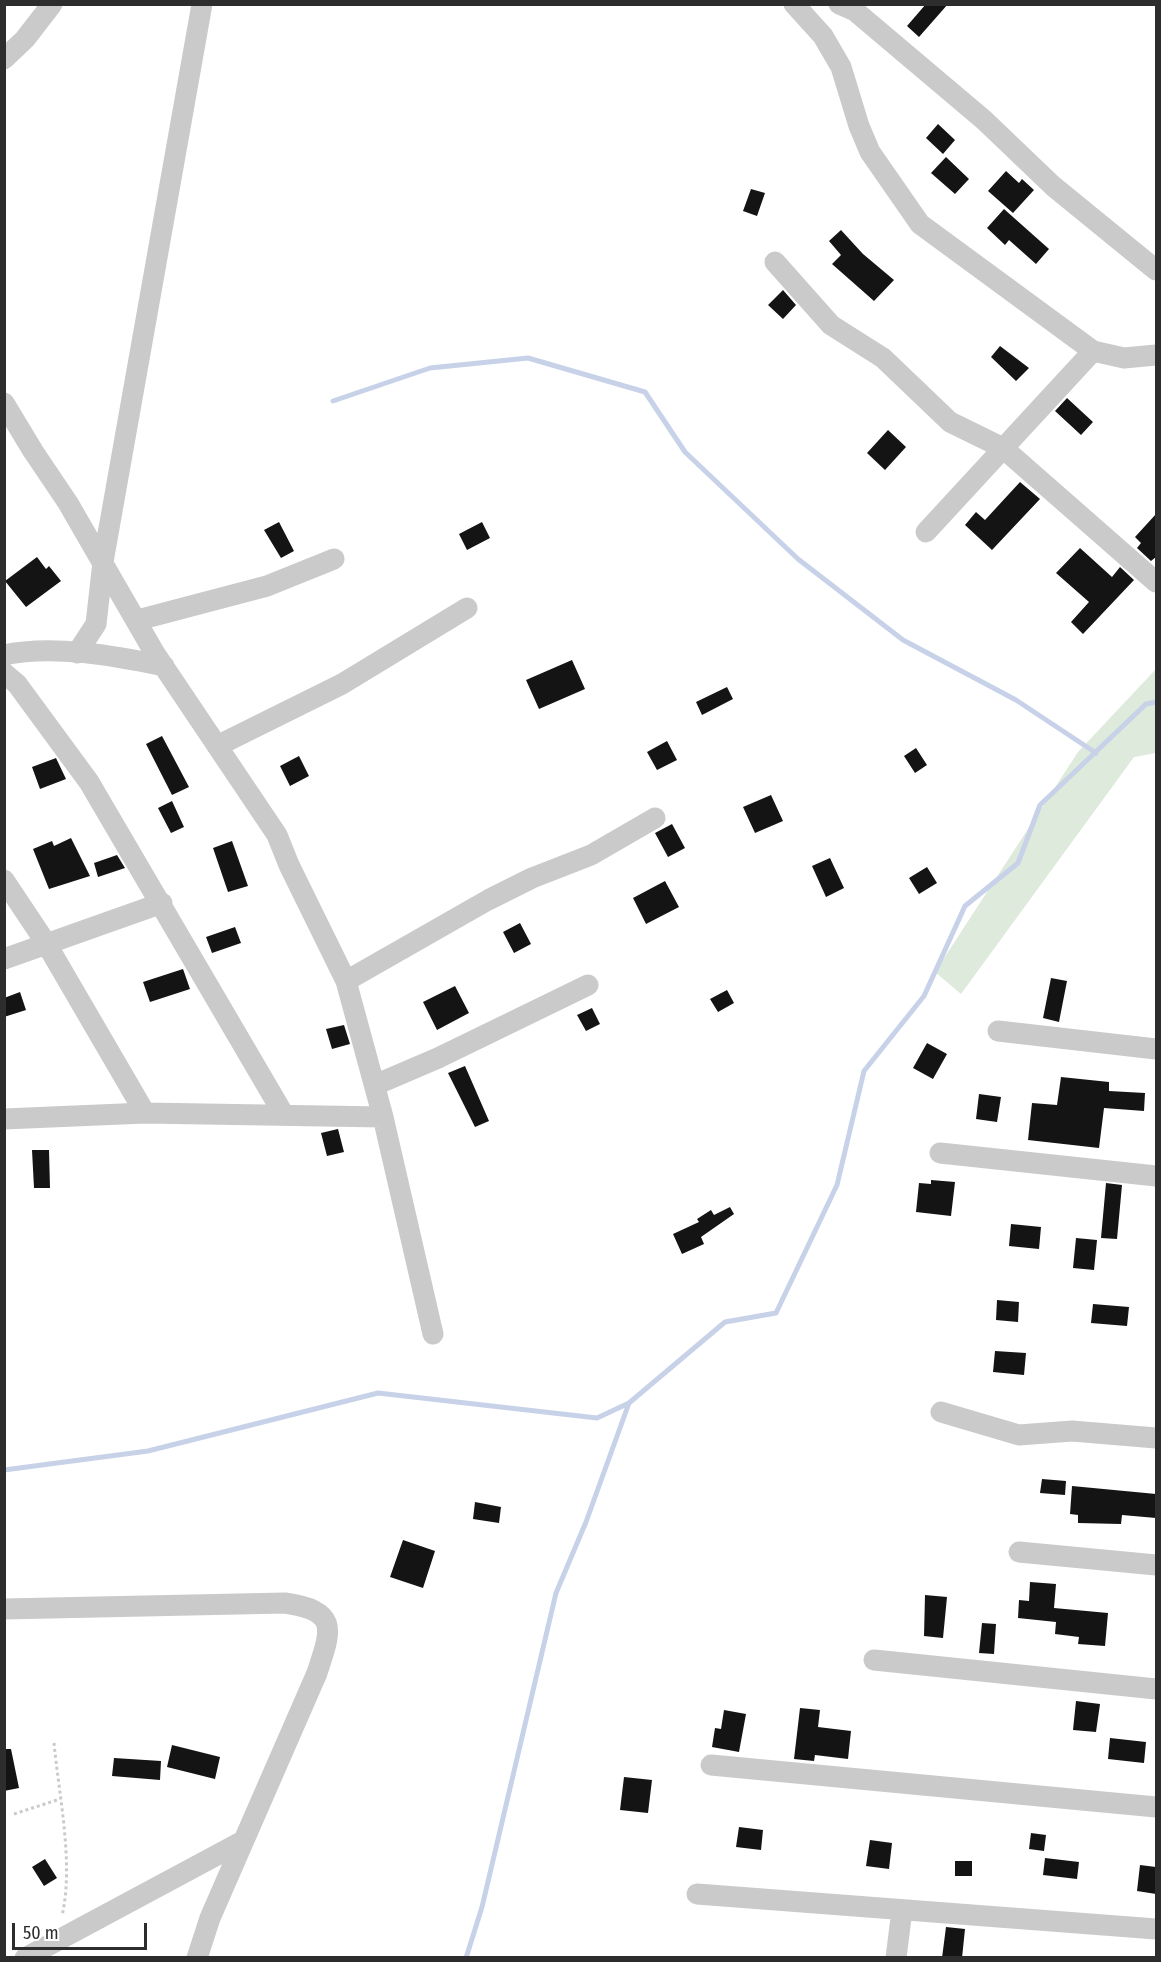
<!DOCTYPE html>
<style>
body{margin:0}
#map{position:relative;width:1161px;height:1962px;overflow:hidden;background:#fff;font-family:"Fira Sans Condensed",sans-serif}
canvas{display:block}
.frame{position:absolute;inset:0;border:6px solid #2d2d2d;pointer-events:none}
.scale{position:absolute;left:12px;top:1923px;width:135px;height:27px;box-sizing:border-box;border:3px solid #2d2d2d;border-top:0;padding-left:8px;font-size:18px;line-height:21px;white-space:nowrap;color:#2d2d2d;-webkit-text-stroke:4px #fff;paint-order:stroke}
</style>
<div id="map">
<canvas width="1161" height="1962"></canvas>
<div class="frame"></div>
<div class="scale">50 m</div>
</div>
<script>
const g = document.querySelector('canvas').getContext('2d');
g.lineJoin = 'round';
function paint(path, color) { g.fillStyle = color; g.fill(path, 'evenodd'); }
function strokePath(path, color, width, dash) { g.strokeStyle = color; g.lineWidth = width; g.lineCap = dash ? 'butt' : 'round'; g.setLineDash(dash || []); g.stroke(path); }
const green = new Path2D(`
 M1156,669V753L1134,757L961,994L935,972L1078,752Z`);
const stream = new Path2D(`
 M333,401L430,368L528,358L645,392L685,452L798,559L903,640L1016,700L1096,753
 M4,1470L148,1451L378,1393L597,1418L629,1403L725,1322L776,1313L837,1185L864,1071L924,996L965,906L1018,863L1040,805L1146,704L1156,702
 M466,1958L482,1907L556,1593L586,1522L629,1403`);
const building = new Path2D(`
 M926,4H948L919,37L907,26Z
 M938,124L955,140L943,154L926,138Z
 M946,157L969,179L955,194L931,173Z
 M1006,171L1019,183L1022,179L1034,190L1013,213L988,191Z
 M751,189L765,193L757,216L743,211Z
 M1004,209L1049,249L1036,264L1009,240L1005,245L987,228Z
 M841,230L863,254L894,280L874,301L832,264L841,255L829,241Z
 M783,290L796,305L783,319L768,305Z
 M1000,346L1029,368L1016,381L991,357Z
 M1067,398L1093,422L1081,435L1055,411Z
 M888,430L906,447L885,470L867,453Z
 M1020,482L1040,499L992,550L965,525L976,512L985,520Z
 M1156,514V557L1151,561L1137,548L1141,543L1135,537Z
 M279,522L294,551L281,558L264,530Z
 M482,522L490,538L467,550L459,534Z
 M1080,548L1112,577L1120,567L1134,580L1083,634L1071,622L1089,602L1056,573Z
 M37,557L46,569L49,566L61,581L26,607L5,581Z
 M572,660L585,689L539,709L526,680Z
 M727,687L733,699L702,715L696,702Z
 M162,736L189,787L172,795L146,744Z
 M667,741L677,760L657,770L647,752Z
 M916,748L927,765L915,773L904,756Z
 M299,756L309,776L290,786L280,766Z
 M56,758L66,779L40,789L32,767Z
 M771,795L783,821L755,833L743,807Z
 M172,801L184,827L171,833L158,808Z
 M672,824L685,848L668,857L655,833Z
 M71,838L90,876L49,889L33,849L52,841L54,846Z
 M232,841L248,886L228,892L213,848Z
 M117,855L125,868L98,877L94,863Z
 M830,858L844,888L826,897L812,866Z
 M927,867L937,883L919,894L909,878Z
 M665,881L679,907L646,924L633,898Z
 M520,923L531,944L514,953L503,932Z
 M235,927L241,943L212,953L206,937Z
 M183,969L190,989L150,1002L143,982Z
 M1051,978L1067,981L1059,1022L1043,1018Z
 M455,986L469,1013L437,1030L423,1002Z
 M727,990L734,1003L718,1012L710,999Z
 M20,992L26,1010L4,1017V998Z
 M592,1008L600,1024L586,1031L577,1015Z
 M344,1025L350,1044L332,1049L326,1029Z
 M927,1043L947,1054L933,1079L913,1068Z
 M465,1066L489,1121L475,1127L448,1073Z
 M1061,1077L1109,1082V1091L1145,1093L1144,1111L1104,1108L1099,1148L1028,1140L1032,1103L1057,1105Z
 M979,1094L1001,1097L997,1122L976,1119Z
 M338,1129L344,1152L327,1156L321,1133Z
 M32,1150H49L50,1188H34Z
 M931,1180L955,1182L951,1216L916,1212L919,1183L931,1184Z
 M1106,1183L1122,1185L1117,1239L1101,1238Z
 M730,1207L734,1214L701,1237L704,1244L682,1254L673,1234L699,1222L697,1219L711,1210L714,1215Z
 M1011,1224L1041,1227L1039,1249L1009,1246Z
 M1076,1238L1097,1240L1094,1270L1073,1268Z
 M997,1300L1019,1302L1018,1322L996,1320Z
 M1093,1304L1129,1307L1127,1326L1091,1323Z
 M995,1351L1026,1353L1024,1375L993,1372Z
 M1042,1479L1066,1481L1065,1495L1040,1493Z
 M1072,1486L1156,1494V1518L1122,1515L1121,1524L1078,1523V1515L1070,1514Z
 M475,1502L501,1507L499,1523L473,1519Z
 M403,1540L435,1551L423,1588L390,1577Z
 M1030,1582L1056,1584L1054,1608L1108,1613L1105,1646L1078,1644L1079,1637L1055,1634L1056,1622L1018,1618L1019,1600L1029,1601Z
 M925,1595L947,1597L943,1638L924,1636Z
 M982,1623L996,1624L994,1654L979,1653Z
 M1076,1701L1100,1704L1096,1732L1073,1730Z
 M800,1708L820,1710L818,1727L851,1731L848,1759L815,1755L814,1761L794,1759Z
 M724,1710L746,1714L739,1752L712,1747L715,1728L721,1729Z
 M1110,1738L1146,1742L1144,1763L1108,1759Z
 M172,1745L220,1757L215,1779L167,1767Z
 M4,1749H11L19,1788L4,1791Z
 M114,1758L161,1761L160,1780L112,1776Z
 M624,1777L652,1780L648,1813L620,1810Z
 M739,1827L763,1830L761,1850L736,1847Z
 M1031,1833L1046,1835L1044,1851L1029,1849Z
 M870,1840L892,1843L889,1869L866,1866Z
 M1045,1858L1079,1862L1077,1879L1043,1875Z
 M45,1859L57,1878L44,1886L32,1867Z
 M955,1861H972V1876H955Z
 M1140,1865L1156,1867V1894L1137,1891Z
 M946,1927L965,1929L962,1958H942Z`);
const path = new Path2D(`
 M54,1743C59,1796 74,1864 62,1916
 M14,1814L60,1799`);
const minor = new Path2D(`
 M794,4L823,36L841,67L859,126L870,152L920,224L1093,351L1124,358L1156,355
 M839,4L855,11L984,120L1053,186L1156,270
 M4,59L25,39L52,4
 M775,262L831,325L883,358L950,422L1003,448L1156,582
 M4,403L33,451L68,503L154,652L277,835L289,865L346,981L383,1117L433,1334
 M926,532L1093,351
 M138,620L267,586L334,559
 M77,653L96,624L103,562L202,4
 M4,655C52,644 116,656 164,666
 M4,673L17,684L89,782L284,1115
 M217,746L342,684L467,608
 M4,880L46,943L145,1113
 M4,959L162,903
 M346,981L488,900L532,878L591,855L655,818
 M998,1031L1156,1049
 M375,1085L438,1058L588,985
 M4,1119L145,1113L383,1117
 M940,1153L1156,1176
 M941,1412L1019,1435L1072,1431L1156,1438
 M1019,1552L1156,1565
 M4,1609L285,1603C340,1611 331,1630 317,1673L210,1918L197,1958
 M874,1660L1156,1689
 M711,1765L1156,1807
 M697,1894L1156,1929
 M25,1958L243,1841
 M896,1958L902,1910`);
paint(green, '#deeadb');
strokePath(stream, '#c7d2e9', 5);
paint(building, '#141414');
strokePath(path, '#cacaca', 3, [3, 3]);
strokePath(minor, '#cacaca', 21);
</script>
